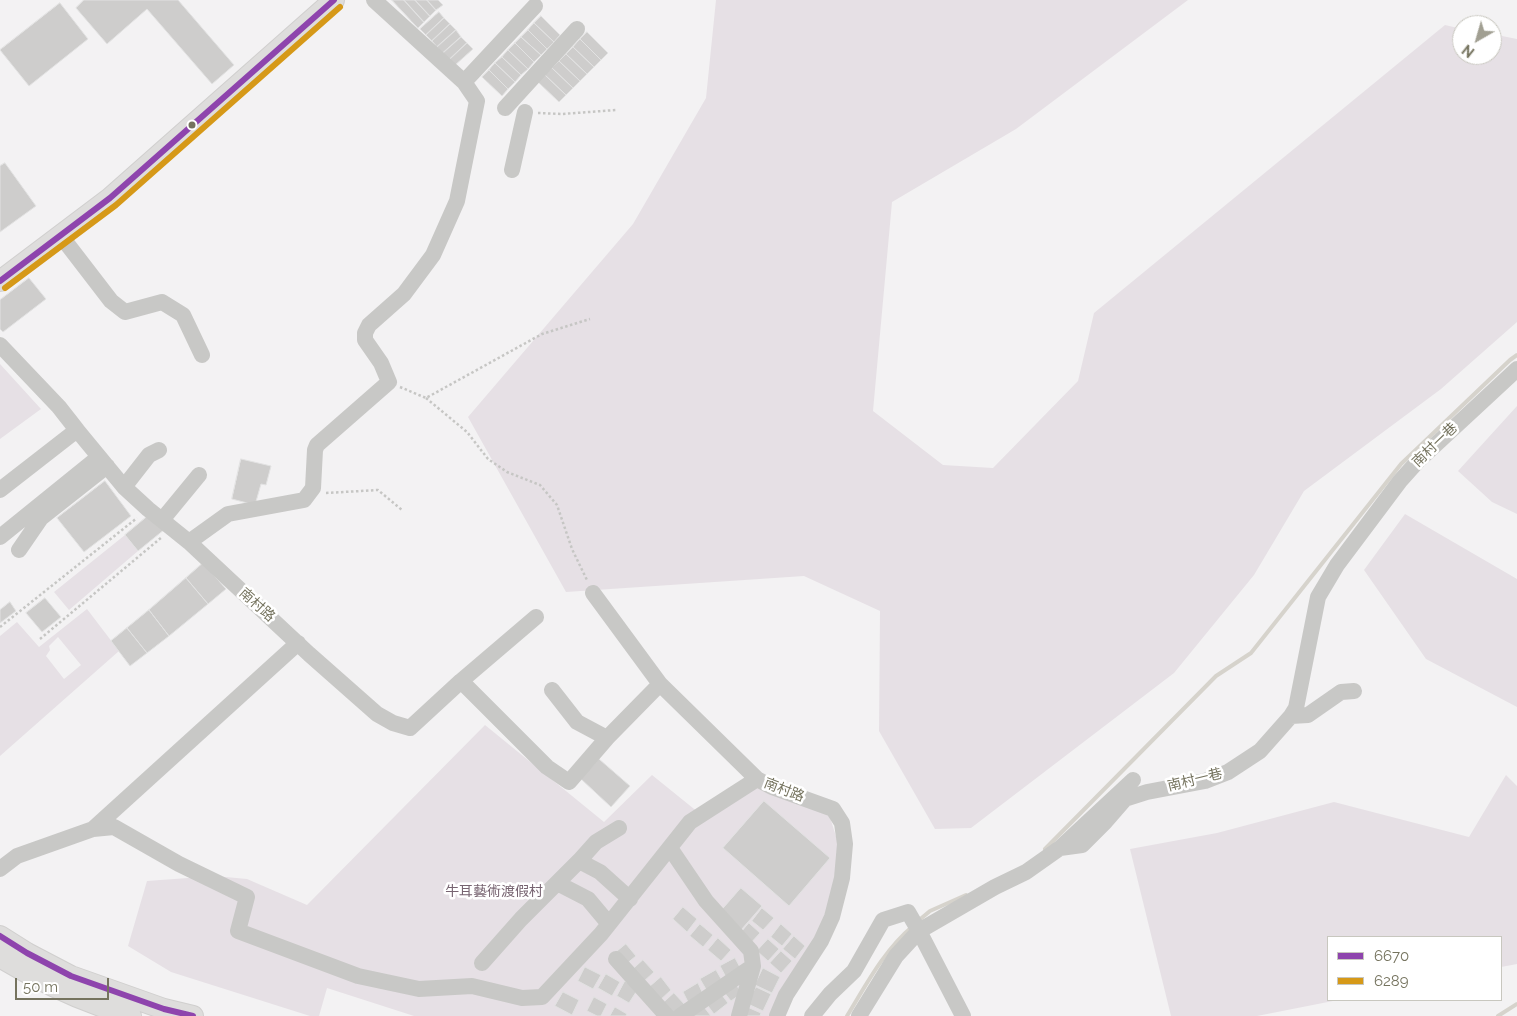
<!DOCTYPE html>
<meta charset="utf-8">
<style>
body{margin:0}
#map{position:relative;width:1517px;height:1016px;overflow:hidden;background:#f3f2f3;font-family:Raleway,sans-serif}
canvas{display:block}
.legend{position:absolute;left:1327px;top:936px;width:175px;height:65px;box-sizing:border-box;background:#fff;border:1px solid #c8c7bf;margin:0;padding:6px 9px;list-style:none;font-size:15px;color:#75735e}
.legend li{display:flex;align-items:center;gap:10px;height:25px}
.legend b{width:25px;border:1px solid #c8c7bf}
.north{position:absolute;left:1452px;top:15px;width:50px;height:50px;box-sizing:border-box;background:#fff;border:1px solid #c8c7bf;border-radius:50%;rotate:218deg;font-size:14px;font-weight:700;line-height:20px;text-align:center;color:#75735e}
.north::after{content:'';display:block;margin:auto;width:18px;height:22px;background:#a19f92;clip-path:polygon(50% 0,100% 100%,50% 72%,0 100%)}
.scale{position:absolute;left:15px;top:978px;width:94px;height:22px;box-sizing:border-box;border:2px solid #75735e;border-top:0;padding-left:6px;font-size:15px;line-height:18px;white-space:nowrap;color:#75735e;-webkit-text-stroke:4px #fff;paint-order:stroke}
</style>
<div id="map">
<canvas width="1517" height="1016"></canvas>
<ul class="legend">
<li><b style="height:6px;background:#8e44ad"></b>6670</li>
<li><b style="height:6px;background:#d69918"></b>6289</li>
</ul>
<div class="north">N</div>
<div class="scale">50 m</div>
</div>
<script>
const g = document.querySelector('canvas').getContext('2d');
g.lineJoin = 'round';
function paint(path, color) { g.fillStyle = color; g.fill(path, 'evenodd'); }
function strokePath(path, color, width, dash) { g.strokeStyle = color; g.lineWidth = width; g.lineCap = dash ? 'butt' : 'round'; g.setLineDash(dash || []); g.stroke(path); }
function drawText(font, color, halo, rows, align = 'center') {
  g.font = font + ' Raleway,"Noto Sans TC",sans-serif'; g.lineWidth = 5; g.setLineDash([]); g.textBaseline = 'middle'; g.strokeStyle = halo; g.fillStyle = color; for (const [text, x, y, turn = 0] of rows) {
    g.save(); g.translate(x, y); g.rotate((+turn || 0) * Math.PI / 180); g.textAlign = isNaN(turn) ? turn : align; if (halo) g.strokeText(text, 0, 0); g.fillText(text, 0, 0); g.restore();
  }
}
const green = new Path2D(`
 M716,0H1188L1016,129L892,202L873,411L943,465L993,468L1078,381L1094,313L1445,25L1462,29V55H1492V34L1517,39V322L1441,389L1304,491L1254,575L1174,673L971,828L935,829L879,731L880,611L804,576L566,592L468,417L633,224L706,98Z
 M0,364L41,409L0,439Z
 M1517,406V514L1492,502L1458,471Z
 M1405,514L1517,579V707L1426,659L1364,570Z
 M125,535L138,551L69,610L54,592Z
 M87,609L119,651L0,756V636L17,622L39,647ZM58,637L81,665L64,679L46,656L50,650L49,646Z
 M485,725L604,822L652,775L704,817L755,785L828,811L840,849L836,882L815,943L769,1016H414L327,988L319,1016H310L171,972L128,946L147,881L215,876L247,879L307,905Z
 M1506,775L1517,786V964L1501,967V937H1328V1000H1338L1257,1016H1171L1130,849L1217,833L1334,802L1469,837Z`);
const stream = new Path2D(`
 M1045,849L1216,676L1251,653L1401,464L1510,360L1517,355
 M918,921L930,911L966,895
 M847,1016C866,985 884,950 913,926
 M1498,1016L1517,1004`);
const building = new Path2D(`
 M84,0H178L234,65L212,84L147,9L107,44L76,8Z
 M392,0H404L424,22L418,28Z
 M404,0H415L430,16L424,22Z
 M415,0H427L436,10L430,16Z
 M427,0H438L443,5L436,10Z
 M60,3L88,39L29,86L0,50Z
 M439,12L444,18L426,35L420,29Z
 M541,16L560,35L554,42L534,23Z
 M444,18L450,24L432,41L426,35Z
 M534,23L554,42L547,49L528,30Z
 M450,24L456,30L437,47L432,41Z
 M456,30L461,37L443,53L437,47Z
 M528,30L547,49L541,55L521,37Z
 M587,32L608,53L601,60L580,39Z
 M461,37L467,43L449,60L443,53Z
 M521,37L541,55L534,62L515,43Z
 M580,39L601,60L594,67L573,47Z
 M467,43L473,49L454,66L449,60Z
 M515,43L534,62L528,69L508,50Z
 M573,47L594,67L587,74L566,54Z
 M508,50L528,69L521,75L502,57Z
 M566,54L587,74L580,81L559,61Z
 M502,57L521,75L515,82L495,63Z
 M559,61L580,81L573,88L552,68Z
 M495,63L515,82L508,89L489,70Z
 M552,68L573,88L566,95L545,75Z
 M489,70L508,89L502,96L482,77Z
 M545,75L566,95L559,102L538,82Z
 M5,163L36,206L0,232V166Z
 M29,278L46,299L3,332L0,329V300Z
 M241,459L271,466L266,485L261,484L255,505L232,499Z
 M105,481L131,516L84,552L57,518Z
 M149,515L165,529L138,551L125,535Z
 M203,563L226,589L208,604L186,578Z
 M186,578L208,604L169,636L149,610Z
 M45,598L61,617L42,632L26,613Z
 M10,602L16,611L0,623V610Z
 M149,610L169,636L147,653L127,628Z
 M127,628L147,653L130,666L111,641Z
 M599,759L630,786L611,807L581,779Z
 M764,801L830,858L789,906L723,848Z
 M741,888L762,906L741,930L720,912Z
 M683,907L697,919L687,932L673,919Z
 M762,908L774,918L763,930L752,921Z
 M749,923L760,933L749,945L738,936Z
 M700,924L713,935L703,947L690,936Z
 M781,924L792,934L782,946L771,937Z
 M794,936L805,946L795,959L783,949Z
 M718,938L731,950L721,961L708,950Z
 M768,939L779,949L768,961L757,951Z
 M626,944L636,956L625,965L615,953Z
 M781,951L792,961L781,973L770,963Z
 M735,958L742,971L727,979L720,966Z
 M643,960L654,972L642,983L631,971Z
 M585,967L601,975L593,989L578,981Z
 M763,968L780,977L772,993L755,985Z
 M716,970L723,982L707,991L700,979Z
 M606,974L620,982L612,996L598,988Z
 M661,977L671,990L658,1002L647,989Z
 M625,981L638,989L629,1003L617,996Z
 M734,982L742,993L731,1001L723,991Z
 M698,983L703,994L688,1002L683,992Z
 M756,987L771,994L763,1011L748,1004Z
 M719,991L728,1003L714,1014L705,1002Z
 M563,992L579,1000L572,1015L555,1006Z
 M674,993L686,1006L674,1016L662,1004Z
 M594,997L607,1004L601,1016H597L587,1011Z
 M701,1003L711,1016H690Z
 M745,1006L761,1013L760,1016H741Z
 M615,1007L627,1014L626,1016H610Z`);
const path = new Path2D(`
 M538,113L562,114L616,110
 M400,387L426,398L542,334L590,319
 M426,398L467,432L488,459L507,472L540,485L557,505L572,549L587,580
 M326,493L378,490L402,510
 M0,627L137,518
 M40,639L162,537`);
const minor = new Path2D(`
 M464,82L535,6
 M505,108L577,29
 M512,170L525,112
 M61,236L111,301L125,312L162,302L183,315L202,355
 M0,345L59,407L77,430L124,487L148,509L189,542L309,654L377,714L393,723L410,728L461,681L536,617
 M124,487L149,455L159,450
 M0,490L77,430
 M162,520L199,475
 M0,537L99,457
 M189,542L228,514L304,500L313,488L315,450L317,445L389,382L381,363L365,340V333L369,325L404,294L433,255L457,201L477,101L464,82L374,0
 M19,550L41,518L107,466
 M593,593L660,684L757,779L772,787L833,809L842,823L845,844L842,878L832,917L821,941L786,995L777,1016
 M461,681L547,767L569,782L607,738L660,684
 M552,690L577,722L607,738
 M1291,716L1308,715L1341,692L1354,691
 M93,829L298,643
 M670,848L706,901L751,951L753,966L739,1016
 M1060,848L1082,845L1105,822L1125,799L1147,792L1205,781L1228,772L1260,751L1291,716L1296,708L1318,597L1337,565L1400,481L1418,461L1517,369
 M579,861L600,872L630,899
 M0,869L17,856L93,829L114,827L179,864L247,897L238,931L358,976L419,989L472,986L522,998L542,997L601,934L690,822L757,779
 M557,883L588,899L609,924
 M616,959L667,1016
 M482,963L521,919L579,861L596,842L619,828
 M680,1016L753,966
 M812,1016L830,994L854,971L883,920L908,912L919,931L963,1016
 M859,1016L896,956L919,931L995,887L1026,872L1060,848L1133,780`);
const major = new Path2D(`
 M0,281L110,198L334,0
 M0,936L27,953L71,976L164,1009L193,1016
 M0,957C42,983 83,1002 131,1016`);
const bus1 = new Path2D(`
 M0,281L110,198L334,0
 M0,936L27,953L71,976L164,1009L193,1016`);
const bus2 = new Path2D(`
 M5,288L116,205L340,7`);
const markers = [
 [192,125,4.5,"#75735e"]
];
const streetNames = [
 ["南村一巷",1435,445,-44],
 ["南村路",257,605,42],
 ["南村一巷",1195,780,-14],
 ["南村路",784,790,21]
];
const parkNames = [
 ["牛耳藝術渡假村",494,892]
];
paint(green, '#e6e0e5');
strokePath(stream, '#d6d3cc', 4);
paint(building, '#cecdcc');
strokePath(building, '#e2e2e2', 1);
strokePath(major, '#d0cfce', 22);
strokePath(path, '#c6c6c4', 2.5, [2.5, 2.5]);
strokePath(minor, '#c8c8c6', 16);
strokePath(major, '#dedddc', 20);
strokePath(bus1, '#8e44ad', 6);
strokePath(bus2, '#d69918', 6);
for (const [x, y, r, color] of markers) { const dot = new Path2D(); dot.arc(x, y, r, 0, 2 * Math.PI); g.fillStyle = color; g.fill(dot); strokePath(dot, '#fff', 2); }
drawText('14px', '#75735e', '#fff', streetNames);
drawText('14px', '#776471', '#fff', parkNames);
</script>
